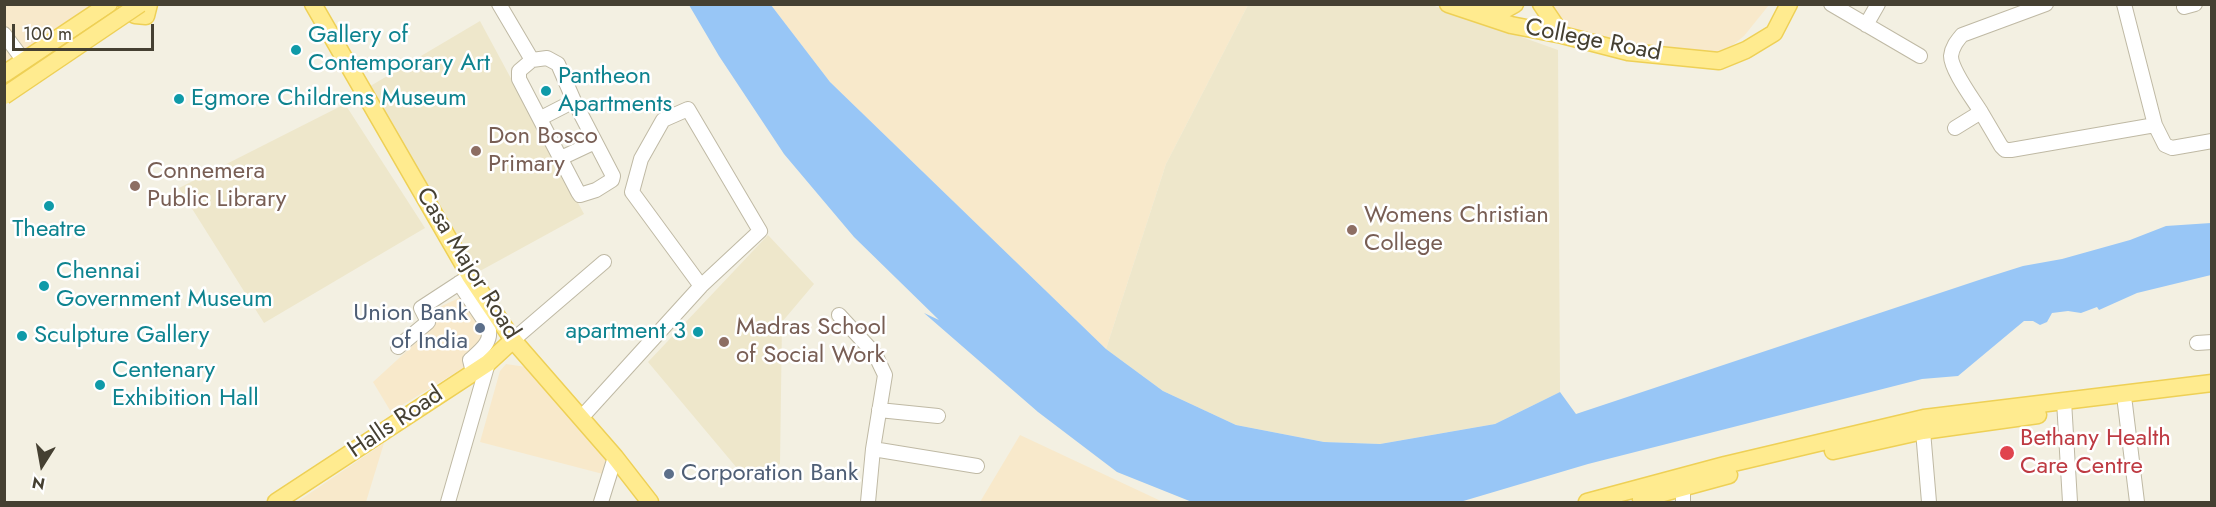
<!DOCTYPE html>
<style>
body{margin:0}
#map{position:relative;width:2216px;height:507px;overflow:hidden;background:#f3f0e2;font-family:Jost,sans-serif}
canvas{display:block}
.frame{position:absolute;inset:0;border:6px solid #454032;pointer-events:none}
.north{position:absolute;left:12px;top:435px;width:60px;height:60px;-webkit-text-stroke:4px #fff;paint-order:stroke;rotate:191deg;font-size:16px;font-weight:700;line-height:24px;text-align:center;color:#454032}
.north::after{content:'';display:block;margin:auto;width:21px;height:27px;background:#454032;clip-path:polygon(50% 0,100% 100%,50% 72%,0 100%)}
.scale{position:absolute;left:12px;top:24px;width:142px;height:27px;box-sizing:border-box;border:3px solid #454032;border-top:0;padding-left:8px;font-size:18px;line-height:21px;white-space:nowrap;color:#454032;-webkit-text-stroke:4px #fff;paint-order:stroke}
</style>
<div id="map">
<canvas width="2216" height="507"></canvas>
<div class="frame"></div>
<div class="north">N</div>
<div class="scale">100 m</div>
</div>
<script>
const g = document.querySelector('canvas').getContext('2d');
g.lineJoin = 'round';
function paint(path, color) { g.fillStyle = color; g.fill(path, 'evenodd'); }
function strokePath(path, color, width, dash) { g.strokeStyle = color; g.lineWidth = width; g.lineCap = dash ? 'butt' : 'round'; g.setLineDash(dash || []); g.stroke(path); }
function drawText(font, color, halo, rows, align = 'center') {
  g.font = font + ' Jost,sans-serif'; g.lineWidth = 5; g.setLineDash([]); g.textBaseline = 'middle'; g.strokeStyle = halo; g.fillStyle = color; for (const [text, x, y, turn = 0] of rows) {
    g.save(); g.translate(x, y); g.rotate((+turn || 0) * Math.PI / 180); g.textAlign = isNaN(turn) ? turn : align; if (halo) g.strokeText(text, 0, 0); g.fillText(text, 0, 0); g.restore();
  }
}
const commercial = new Path2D(`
 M5,5H93L5,64Z
 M771,5H1248L1166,164L1106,349L830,82Z
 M1548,5H1769L1744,36L1724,52L1704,53L1607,39L1559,26Z
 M463,296L488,335L478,359L391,412L373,382L433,327L427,313Z
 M506,364L526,367L606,458L603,474L480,442L500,371Z
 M1020,435L1163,502H980Z
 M384,443L366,502H297Z`);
const education = new Path2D(`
 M1248,5H1432L1558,50L1560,392L1495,424L1380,444L1324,442L1236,425L1163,391L1106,349L1166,164Z
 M480,21L584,214L469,277L367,88Z
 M345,104L425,228L264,323L179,188Z
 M768,235L814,284L782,322L780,464L747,480L648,362Z`);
const water = new Path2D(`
 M689,5H771L830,82L1106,349L1163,391L1236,425L1324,442L1380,444L1495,424L1560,392L1576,414L1985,278L2023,266L2062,259L2130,240L2166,226L2211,223V275L2137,293L2099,310L2097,307L2081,313L2068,311L2052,313L2047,322L2040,325L2033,321H2024L1958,376L1922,379L1588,464L1460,502H1192L1117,472L1038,412L924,313L939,320L854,237L784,154L719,56Z`);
const minor = new Path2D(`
 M499,4L532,60L519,71V79L578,192L580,195L596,190L612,180L613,176L574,101L558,64L547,58L532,60
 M1831,4L1920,56
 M2124,4L2155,125L2165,145L2172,148L2212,141
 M2184,7L2195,4
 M1866,25L1878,4
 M4,34L24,61
 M1981,112L2001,146L2005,150H2011L2155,125
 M541,118L574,101
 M1955,128L1981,112C1973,99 1951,70 1951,56C1952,47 1957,41 1962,35L2046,4
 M561,158L595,142
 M459,283L488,326C493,342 481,350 470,360L473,372
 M839,315L875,354L885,375L873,449L868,502
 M513,340L604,262
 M2197,343L2212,342
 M398,347L428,322L421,308L470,276
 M2064,401L2070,502
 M2125,404L2137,502
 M879,410L938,416
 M581,418L701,286L760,231L688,109L663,120L641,159L632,192L701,286
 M1923,431L1929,502
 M873,449L977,466
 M1683,488V502
 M448,502L488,363
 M601,502L615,457`);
const major = new Path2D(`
 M127,4L135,15L146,16L149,4
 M313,4L470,276L513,340L615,457L650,502
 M1448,4L1511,25L1562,35L1628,52L1719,61L1746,50L1774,33L1789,4
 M1541,4L1562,35
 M1482,9L1499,13L1515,4
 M4,74L109,4
 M1833,451L1923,431L2038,415
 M1641,499L1729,475
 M276,502L488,363L513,340
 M1587,502L1725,465L1924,418L2212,383`);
const majorBridge = new Path2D(`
 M4,96L140,4`);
const markers = [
 [296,50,6,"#0f9aa8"],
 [546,91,6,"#0f9aa8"],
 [179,99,6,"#0f9aa8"],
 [476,151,6,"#8d6e63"],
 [135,186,6,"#8d6e63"],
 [49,206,6,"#0f9aa8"],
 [1352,230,6,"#8d6e63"],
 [44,286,6,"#0f9aa8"],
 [480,328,6,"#5c6f8a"],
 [698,332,6,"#0f9aa8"],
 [22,336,6,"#0f9aa8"],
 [724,342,6,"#8d6e63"],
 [100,385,6,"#0f9aa8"],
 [2007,453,8,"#e0444e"],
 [669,474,6,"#5c6f8a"]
];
const cultureNames = [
 ["Gallery of",308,36],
 ["Contemporary Art",308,64],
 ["Pantheon",558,77],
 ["Apartments",558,105],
 ["Egmore Childrens Museum",191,99],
 ["Theatre",49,230,"center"],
 ["Chennai",56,272],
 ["Government Museum",56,300],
 ["apartment 3",686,332,"right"],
 ["Sculpture Gallery",34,336],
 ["Centenary",112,371],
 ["Exhibition Hall",112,399]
];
const streetNames = [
 ["College Road",1593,41,11],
 ["Casa Major Road",467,264,58],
 ["Halls Road",396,423,-34]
];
const educationNames = [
 ["Don Bosco",488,137],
 ["Primary",488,165],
 ["Connemera",147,172],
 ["Public Library",147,200],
 ["Womens Christian",1364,216],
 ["College",1364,244],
 ["Madras School",736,328],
 ["of Social Work",736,356]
];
const serviceNames = [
 ["Union Bank",468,314],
 ["of India",468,342],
 ["Corporation Bank",681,474,"left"]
];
const healthNames = [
 ["Bethany Health",2020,439],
 ["Care Centre",2020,467]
];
paint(commercial, '#f8e9cb');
paint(education, '#eee7cb');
paint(water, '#98c6f6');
strokePath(minor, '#bfb9a4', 16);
strokePath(major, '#eed056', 19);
strokePath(minor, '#fff', 14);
strokePath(major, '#ffeb8f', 16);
strokePath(majorBridge, '#eed056', 19, []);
strokePath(majorBridge, '#ffeb8f', 16);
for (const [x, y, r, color] of markers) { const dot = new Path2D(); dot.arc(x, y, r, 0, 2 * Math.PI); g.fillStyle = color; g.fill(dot); strokePath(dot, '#fff', 2); }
drawText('24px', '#0d838f', '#fff', cultureNames, 'left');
drawText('24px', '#454032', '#fff', streetNames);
drawText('24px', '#785e54', '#fff', educationNames, 'left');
drawText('24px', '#4e5e75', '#fff', serviceNames, 'right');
drawText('24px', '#be3a42', '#fff', healthNames, 'left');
</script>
